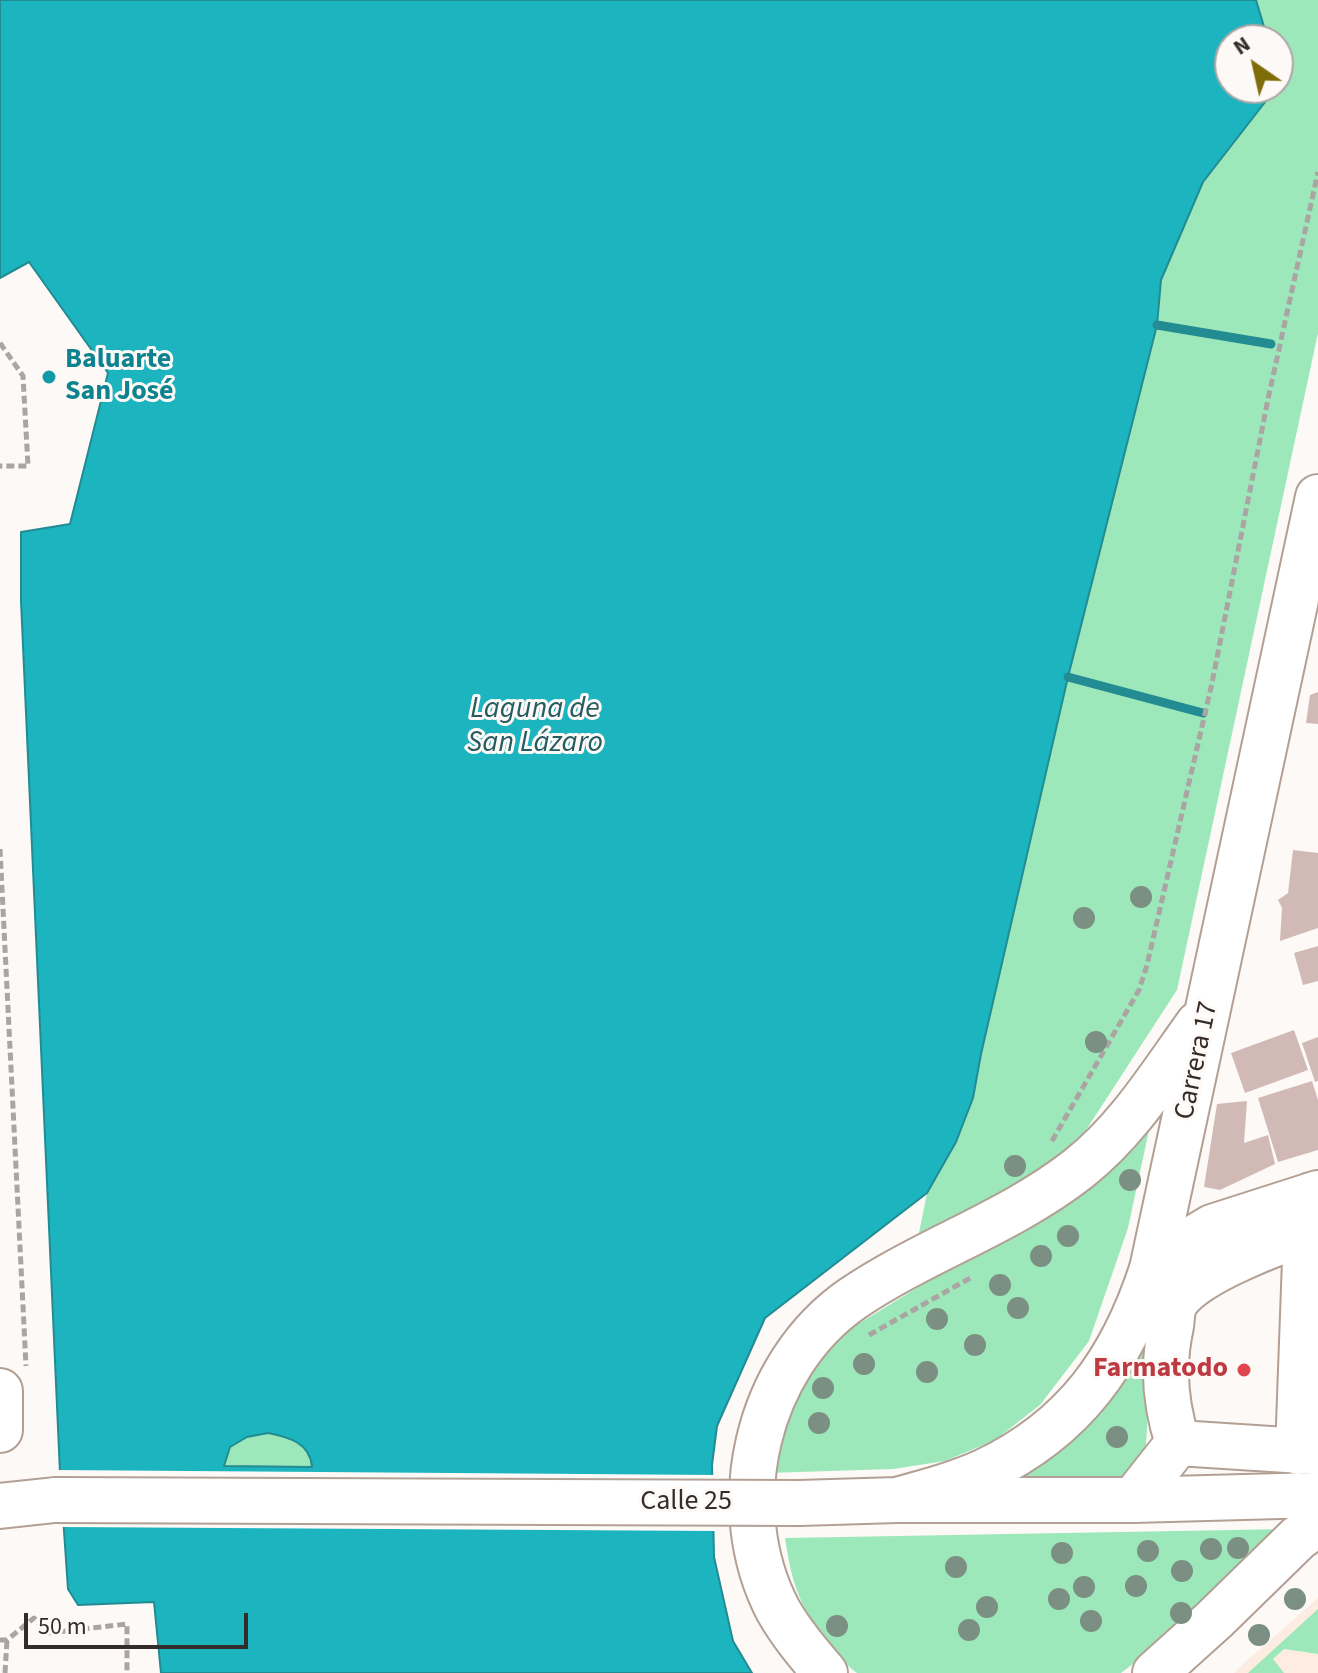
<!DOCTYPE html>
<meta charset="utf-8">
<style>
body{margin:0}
#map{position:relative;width:1318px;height:1673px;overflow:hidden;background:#fdf9f7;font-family:"Source Sans 3",sans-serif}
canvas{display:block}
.north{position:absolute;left:1214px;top:24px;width:80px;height:80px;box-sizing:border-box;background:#fdf9f7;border:2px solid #ada7a4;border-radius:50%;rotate:326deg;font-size:22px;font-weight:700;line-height:32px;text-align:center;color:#342c28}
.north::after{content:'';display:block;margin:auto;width:28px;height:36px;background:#7f6d09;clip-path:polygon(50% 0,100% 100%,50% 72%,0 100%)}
.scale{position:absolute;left:24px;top:1613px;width:224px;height:36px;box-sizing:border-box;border:4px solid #342c28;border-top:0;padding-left:10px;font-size:24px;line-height:28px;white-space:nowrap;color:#342c28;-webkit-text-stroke:6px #fdf9f7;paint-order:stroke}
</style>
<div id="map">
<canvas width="1318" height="1673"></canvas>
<div class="north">N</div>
<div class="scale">50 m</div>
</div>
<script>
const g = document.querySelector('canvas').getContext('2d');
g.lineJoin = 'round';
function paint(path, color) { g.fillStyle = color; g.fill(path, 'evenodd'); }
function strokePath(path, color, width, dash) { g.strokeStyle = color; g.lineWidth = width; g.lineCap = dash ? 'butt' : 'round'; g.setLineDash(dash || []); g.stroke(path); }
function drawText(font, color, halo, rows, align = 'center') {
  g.font = font + ' "Source Sans 3",sans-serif'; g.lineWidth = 6; g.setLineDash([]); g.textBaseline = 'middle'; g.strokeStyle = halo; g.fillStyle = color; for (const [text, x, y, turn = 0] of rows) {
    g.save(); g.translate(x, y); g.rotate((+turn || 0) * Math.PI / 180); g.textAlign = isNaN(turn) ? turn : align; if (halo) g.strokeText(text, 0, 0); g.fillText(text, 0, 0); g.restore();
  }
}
const built = new Path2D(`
 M1318,1598V1673H1234L1241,1666Z`);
const green = new Path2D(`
 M1256,0H1318V333L1177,990L1064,1164L917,1243L927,1193L956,1142L973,1098L981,1054L1068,677L1157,325L1161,280L1203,182L1284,78L1278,64V40H1268Z
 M1154,1107L1128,1228L1089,1341L1040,1405L995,1440L945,1461L893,1469L767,1473L786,1402L837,1337L1075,1191Z
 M1153,1326L1144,1478L1013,1479Z
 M268,1433C289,1437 310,1443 312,1467L224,1466L230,1447L247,1437Z
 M1288,1529L1212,1604L1121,1673H857C846,1665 839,1656 831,1646C800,1609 792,1585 785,1538Z
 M1318,1609V1654L1284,1649L1273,1659L1284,1673H1248Z`);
const water = new Path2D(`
 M0,0H1256L1268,40H1230V88H1276L1203,182L1161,280L1157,325L1068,677L981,1054L973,1098L956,1142L927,1193L765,1318L717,1426L712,1465L714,1557L733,1641L752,1673H161L154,1602L78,1605L68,1589L60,1473L21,601V532L70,524L108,373L29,262L0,278ZM268,1433C289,1437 310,1443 312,1467L224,1466L230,1447L247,1437Z`);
const pier = new Path2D(`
 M56,1470L716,1475L717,1531L61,1527Z`);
const stream = new Path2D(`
 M1157,325L1271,344
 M1068,677L1203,713`);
const building = new Path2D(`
 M1318,692V724L1306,723L1310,695Z
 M1293,850L1318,853V928L1280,941L1282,908L1278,900L1288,893Z
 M1318,946V981L1303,985L1294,953Z
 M1294,1030L1308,1070L1245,1093L1231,1053Z
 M1318,1037V1081L1315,1082L1302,1043Z
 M1312,1081L1318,1100V1150L1278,1162L1258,1098Z
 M1247,1101L1244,1143L1268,1135L1275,1164L1220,1190L1204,1187L1217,1104Z`);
const path = new Path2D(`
 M0,343L23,376L28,466H0
 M0,849L26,1366
 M1052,1141L1139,990L1147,965L1212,683L1268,399L1318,172
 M869,1335L972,1277
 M0,1640H7L34,1618L48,1633L127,1624V1673
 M5,1673L7,1640`);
const minor = new Path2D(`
 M1318,1229C1283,1240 1194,1272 1176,1302C1172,1309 1172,1319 1171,1326C1162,1366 1165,1404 1178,1443L1318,1452
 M1152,1269L1182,1245L1212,1227L1318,1193
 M0,1391V1430
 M1298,1452L1306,1233L1311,1195
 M1133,1500L1178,1443`);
const major = new Path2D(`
 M897,1500C926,1492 957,1484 985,1471C1075,1428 1122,1361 1152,1269L1318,497
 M799,1503L897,1500H1133L1318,1495
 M0,1506L55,1500
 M825,1673C808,1653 791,1633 778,1610C724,1507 756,1366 852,1299C924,1250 1009,1223 1078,1169C1128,1130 1162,1074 1198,1024
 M1155,1673L1214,1620L1298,1538L1318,1524`);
const majorBridge = new Path2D(`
 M55,1500L799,1503`);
const trees = [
 [1141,897],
 [1084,918],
 [1096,1042],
 [1015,1166],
 [1130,1180],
 [1068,1236],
 [1041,1256],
 [1000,1285],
 [1018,1308],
 [937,1319],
 [975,1345],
 [864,1364],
 [927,1372],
 [823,1388],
 [819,1423],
 [1117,1437],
 [1238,1548],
 [1211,1549],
 [1148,1551],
 [1062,1553],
 [956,1567],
 [1182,1571],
 [1136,1586],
 [1084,1587],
 [1059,1599],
 [1295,1599],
 [987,1607],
 [1181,1613],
 [1091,1621],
 [837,1626],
 [969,1630],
 [1259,1635]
];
const markers = [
 [49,377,8,"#0f9aa8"],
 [1244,1370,8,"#e0444e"]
];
const cultureNames = [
 ["Baluarte",65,361],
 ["San José",65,393]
];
const streetNames = [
 ["Carrera 17",1198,1061,-78],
 ["Calle 25",686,1503]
];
const healthNames = [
 ["Farmatodo",1228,1370]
];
const waterNames = [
 ["Laguna de",535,710],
 ["San Lázaro",535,744]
];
paint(built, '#fcece2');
paint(green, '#9de8bb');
paint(water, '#1cb4bf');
strokePath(water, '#238b92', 2);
paint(pier, '#fdf9f7');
strokePath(stream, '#238b92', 9);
paint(building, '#d1bab6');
strokePath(minor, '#b2a095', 48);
strokePath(major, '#b2a095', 48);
strokePath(path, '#aaa4a2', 5, [8, 4]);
strokePath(minor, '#fff', 44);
strokePath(major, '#fff', 44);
strokePath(majorBridge, '#b2a095', 48, []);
strokePath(majorBridge, '#fff', 44);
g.fillStyle = '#7b8f82';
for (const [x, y] of trees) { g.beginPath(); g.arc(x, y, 11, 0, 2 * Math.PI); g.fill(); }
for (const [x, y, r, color] of markers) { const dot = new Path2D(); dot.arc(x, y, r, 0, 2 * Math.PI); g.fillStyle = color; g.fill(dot); strokePath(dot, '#fdf9f7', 3); }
drawText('bold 28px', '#0d838f', '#fdf9f7', cultureNames, 'left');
drawText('28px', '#342c28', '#fdf9f7', streetNames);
drawText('bold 28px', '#be3a42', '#fdf9f7', healthNames, 'right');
drawText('italic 30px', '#255c61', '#fdf9f7', waterNames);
</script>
